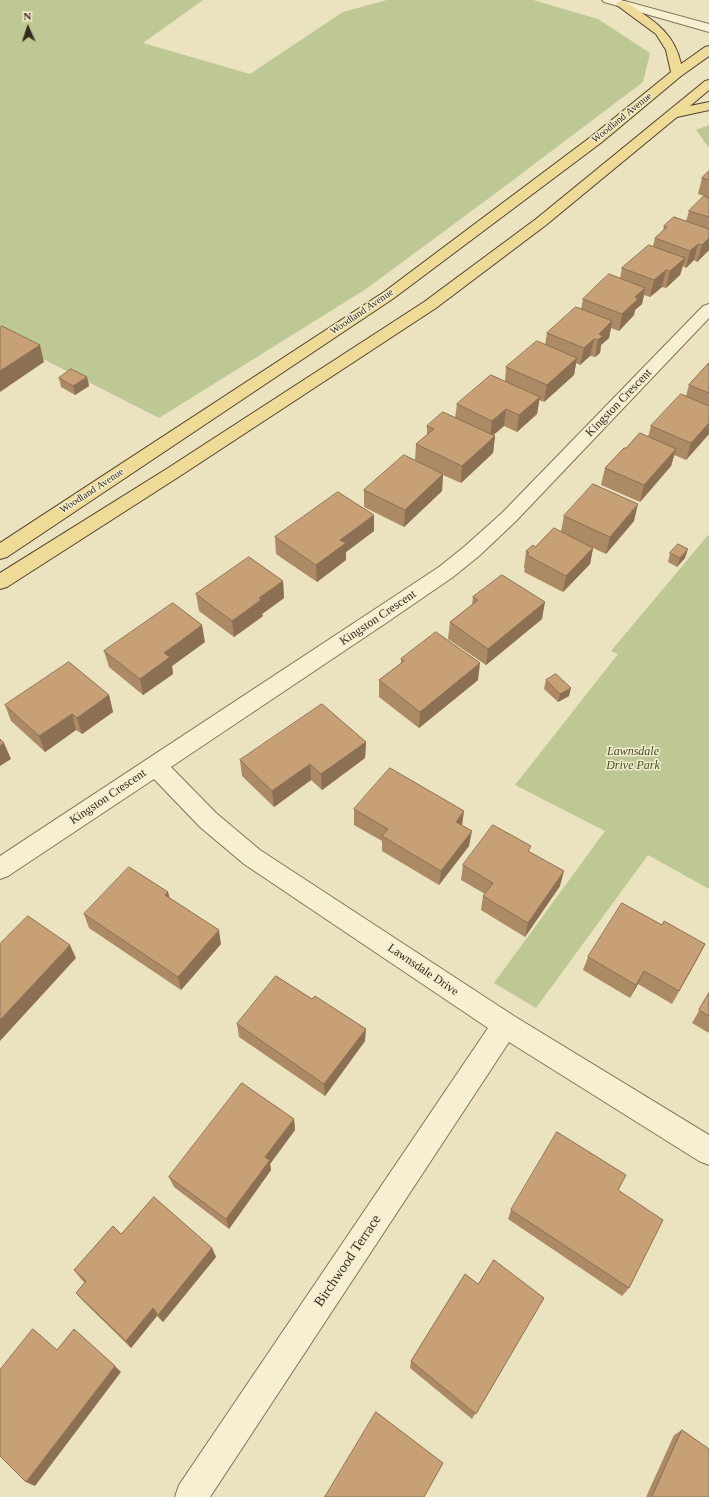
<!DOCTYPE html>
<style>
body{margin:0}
#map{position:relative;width:709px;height:1497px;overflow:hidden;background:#ebe2bf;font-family:Georgia,serif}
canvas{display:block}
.north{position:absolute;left:8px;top:8px;width:40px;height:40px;-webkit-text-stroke:3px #f3ecce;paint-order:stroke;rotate:357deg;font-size:11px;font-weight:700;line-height:16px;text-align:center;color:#33291c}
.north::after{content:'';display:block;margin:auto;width:14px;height:18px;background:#33291c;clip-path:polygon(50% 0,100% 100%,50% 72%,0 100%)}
</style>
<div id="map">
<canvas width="709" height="1497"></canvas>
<div class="north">N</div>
</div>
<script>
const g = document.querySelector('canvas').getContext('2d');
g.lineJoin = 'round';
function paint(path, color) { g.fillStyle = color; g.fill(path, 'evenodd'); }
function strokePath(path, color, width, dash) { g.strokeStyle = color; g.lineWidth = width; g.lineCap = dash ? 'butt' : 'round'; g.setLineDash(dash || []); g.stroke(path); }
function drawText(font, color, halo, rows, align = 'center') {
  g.font = font + ' Georgia,serif'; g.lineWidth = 3; g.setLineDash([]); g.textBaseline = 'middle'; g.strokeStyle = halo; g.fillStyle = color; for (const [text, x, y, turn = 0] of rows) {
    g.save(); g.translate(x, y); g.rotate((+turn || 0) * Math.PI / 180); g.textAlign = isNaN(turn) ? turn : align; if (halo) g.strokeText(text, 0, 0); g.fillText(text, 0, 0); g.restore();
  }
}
const green = new Path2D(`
 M0,0H203L143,43L250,74L343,12L387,0H533L598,19L650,53L643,82L500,190L366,289L159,418L0,337Z
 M709,125V148L696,130Z
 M709,534V889L648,855L536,1008L494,983L605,831L515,785L618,654L611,651Z`);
const minor = new Path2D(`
 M602,0H621L709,24V32L604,2Z
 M709,304V318L516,521L479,556L453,577L386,623L171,767L216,813L260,850L514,1016L709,1135V1165L699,1161L509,1042L210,1497H175L179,1485L488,1028L244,864L200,827L154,779L8,876L0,879V856L439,567L465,546L502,513L703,306Z`);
const major = new Path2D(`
 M622,1L626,2C652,20 674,31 681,64L705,47L709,46V56L681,76L602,142L394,298L7,557L0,559V543L384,292L592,136L671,72L666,50L656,34L618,6L616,4L618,2Z
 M709,80V90L690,106L709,102V110L677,117L546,225L436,308L180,476L7,587L0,589V573L168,468L424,302L536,219L705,81Z`);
const wall = new Path2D(`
 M709,171V250L697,262L694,260L686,268L683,266L680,275L666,288L662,287L650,297L644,295L642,304L635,310L634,315L619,331L611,328L609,338L601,345L600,353L595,357L590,356L580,365L576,363L574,375L544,402L539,400L537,414L517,432L504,426L493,435L495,436L493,453L461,483L443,475L442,491L404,527L364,507V490L415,461L416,444L427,435V426L455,418L457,404L505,381L506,367L545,345L547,333L581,309L583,299L620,278L622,268L653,246L655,238L663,231L664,226L686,221L689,211L704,196L698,194L702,178Z
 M709,363V434L686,460L674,455L671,466L640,502L601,485L605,468L626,448L648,437L651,426L686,396L689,385Z
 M87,377L89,386L75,395L61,387L59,378Z
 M564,516L634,521L606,554L593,548L590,564L563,592L524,572L525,569L524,568L526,551L535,547L561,531Z
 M374,531L346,552V560L317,582L276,554L275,537Z
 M670,553L685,558L677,567L668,562Z
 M283,581L284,598L262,614L263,616L234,637L199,611L196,594Z
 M473,597L542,619L486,665L448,639L450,622L472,605Z
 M205,642L172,666L173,674L143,695L109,667L104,651Z
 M401,659L478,680L419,728L379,697V680L401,663Z
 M546,680L569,696L558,702L544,689Z
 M109,695L113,712L82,734L76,730L45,752L11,721L5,705Z
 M366,742L365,758L322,790L311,780L274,807L242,776L240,760Z
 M354,809L462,825L469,846L439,885L382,851V841L354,825Z
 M530,852L560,886L525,937L481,910L483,896L485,894L461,880L463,865Z
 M168,892L169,898L221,944L181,990L89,928L84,914Z
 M662,925L705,944L672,1004L638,984L630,998L583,970L588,957Z
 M709,993V1033L692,1023Z
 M312,999L365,1041L325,1096L239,1037L237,1024Z
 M294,1119L295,1130L270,1164L271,1170L229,1229L174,1187L169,1177Z
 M618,1190L629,1288L622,1296L508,1219L511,1210Z
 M121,1234L212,1248L216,1257L163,1322L157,1316L131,1348L83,1301L76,1293L85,1283L81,1279L74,1270Z
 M478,1284L544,1298L472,1419L410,1368L411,1361Z
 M682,1430L709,1497H646L674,1435Z`);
const shadedWall = new Path2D(`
 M709,238V250L697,262L702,245Z
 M698,244L694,260L686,268L690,251Z
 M685,258L680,275L666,288L670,271Z
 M666,270L662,287L650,297L654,280Z
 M645,288L642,304L635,310L634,315L619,331L622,314L635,297Z
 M612,321L609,338L601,345L600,353L595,357L598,340L599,334Z
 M594,339L590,356L580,365L584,348Z
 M40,345L44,362L0,392V371Z
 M577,358L574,375L544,402L547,385Z
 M87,377L89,386L75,395L73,386Z
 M540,397L537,414L517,432L519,415Z
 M506,409L504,426L490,438L492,421Z
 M709,423V434L686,460L691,443Z
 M495,436L493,453L461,483L462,466Z
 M676,449L671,466L640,502L644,485Z
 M443,474L442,491L404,527L405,510Z
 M638,504L634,521L606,554L610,537Z
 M374,515V531L346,552V560L317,582L316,565L340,540Z
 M593,548L590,564L563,592L566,576Z
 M688,549L685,558L677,567L680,558Z
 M283,581L284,598L262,614L263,616L234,637L232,621L259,598Z
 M545,602L542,619L486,665L488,649Z
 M202,625L205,642L172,666L173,674L143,695L140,679L164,653Z
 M480,663L478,680L419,728L420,712Z
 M571,688L569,696L558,702L560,694Z
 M109,695L113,712L82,734L77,718Z
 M72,714L76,730L45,752L39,736Z
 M366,742L365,758L322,790L321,774Z
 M4,743L11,759L0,766V746Z
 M310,764L311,780L274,807L272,791Z
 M464,811L462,826L456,822Z
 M472,831L469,846L439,885L441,871Z
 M564,871L560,886L525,937L528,923Z
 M168,892L172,906L165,895Z
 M219,930L221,944L181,990L178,977Z
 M705,944L698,958L672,1004L679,991Z
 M70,945L76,958L0,1041V1020Z
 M644,971L638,984L630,998L636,985Z
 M366,1029L365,1041L325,1096L324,1084Z
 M294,1119L295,1130L270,1164L271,1170L229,1229L226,1219L265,1157Z
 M212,1248L216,1257L163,1322L158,1315Z
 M153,1308L157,1316L131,1348L126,1341Z
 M115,1366L121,1372L35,1486L26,1482Z`);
const building = new Path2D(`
 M709,171V180L702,178Z
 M704,196L709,198V217L689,211Z
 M674,217L709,229V238L702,245L698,244L690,251L655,238L667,227L664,226Z
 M649,245L685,258L670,271L666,270L654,280L622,268Z
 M609,274L645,288L635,297L638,299L622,314L583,299Z
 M576,307L612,321L599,334L603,336L598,340L594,339L584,348L547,333Z
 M2,326L40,345L0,371V328Z
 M537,341L577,358L547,385L506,367Z
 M709,363V393L689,385Z
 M71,369L87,377L73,386L59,378Z
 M491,375L540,397L519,415L506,409L492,421L457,404Z
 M681,394L709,406V423L691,443L651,426Z
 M443,412L495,436L462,466L416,444L434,429L427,426Z
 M640,433L676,449L644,485L605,468L624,448H626Z
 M404,455L443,474L405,510L364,490Z
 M593,484L638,504L610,537L564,516Z
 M338,492L374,515L340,540L346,543L316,565L275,537Z
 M554,528L593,548L566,576L527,555L529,553L526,551L533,545L535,547Z
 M678,544L688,549L680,558L670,553Z
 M249,557L283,581L259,598L261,600L232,621L196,594Z
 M502,575L545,602L488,649L450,622L478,600L473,597Z
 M173,603L202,625L164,653L170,657L140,679L104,651Z
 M436,632L480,663L420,712L379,680L404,661L401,659Z
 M69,662L109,695L77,718L72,714L39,736L5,705Z
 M556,674L571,688L560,694L546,680Z
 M322,704L366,742L321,774L310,764L272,791L240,760Z
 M0,739L4,743L0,746Z
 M390,768L464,811L456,822L472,831L441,871L382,836L388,829L354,809Z
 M493,825L531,846L528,851L564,871L528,923L483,896L493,883L463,865Z
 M129,867L168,892L165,895L219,930L178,977L84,914Z
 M622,903L662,925L664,921L705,944L679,991L644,971L636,985L588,957Z
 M28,916L70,945L0,1020V944Z
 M276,976L312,999L315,996L366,1029L324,1084L237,1024Z
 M709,993V1016L699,1010Z
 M242,1083L294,1119L265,1157L270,1160L226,1219L169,1177Z
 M557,1132L626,1175L618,1190L663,1220L629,1288L511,1210Z
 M154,1197L212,1248L158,1315L153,1308L126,1341L76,1293L86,1281L74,1270L113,1226L121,1234Z
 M494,1260L544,1298L476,1414L411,1361L465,1274L478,1284Z
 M33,1329L57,1350L74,1329L115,1366L26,1482L0,1456V1370Z
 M376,1412L443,1463L424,1497H325Z
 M682,1430L709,1449V1497H652Z`);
const farStreetnames = [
 ["Woodland Avenue",622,118,-39],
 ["Woodland Avenue",362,312,-34],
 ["Woodland Avenue",92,491,-33]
];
const streetNames = [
 ["Kingston Crescent",619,403,-46],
 ["Kingston Crescent",378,618,-34],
 ["Kingston Crescent",108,797,-34],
 ["Lawnsdale Drive",423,970,34]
];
const parkNames = [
 ["Lawnsdale",633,752],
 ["Drive Park",633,766]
];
const nearStreetnames = [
 ["Birchwood Terrace",348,1261,-56]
];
paint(green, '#bdc894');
strokePath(minor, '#827358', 2);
strokePath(major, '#50412d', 2);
paint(minor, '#f7efd1');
paint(major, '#eedb97');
paint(wall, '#ac8a65');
paint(shadedWall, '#8c7053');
paint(building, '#c8a076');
strokePath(building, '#8c7053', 1);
drawText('10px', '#33291c', '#f3ecce', farStreetnames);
drawText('12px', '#33291c', '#f3ecce', streetNames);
drawText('italic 12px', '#3f4e24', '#f3ecce', parkNames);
drawText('14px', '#33291c', '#f3ecce', nearStreetnames);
</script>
